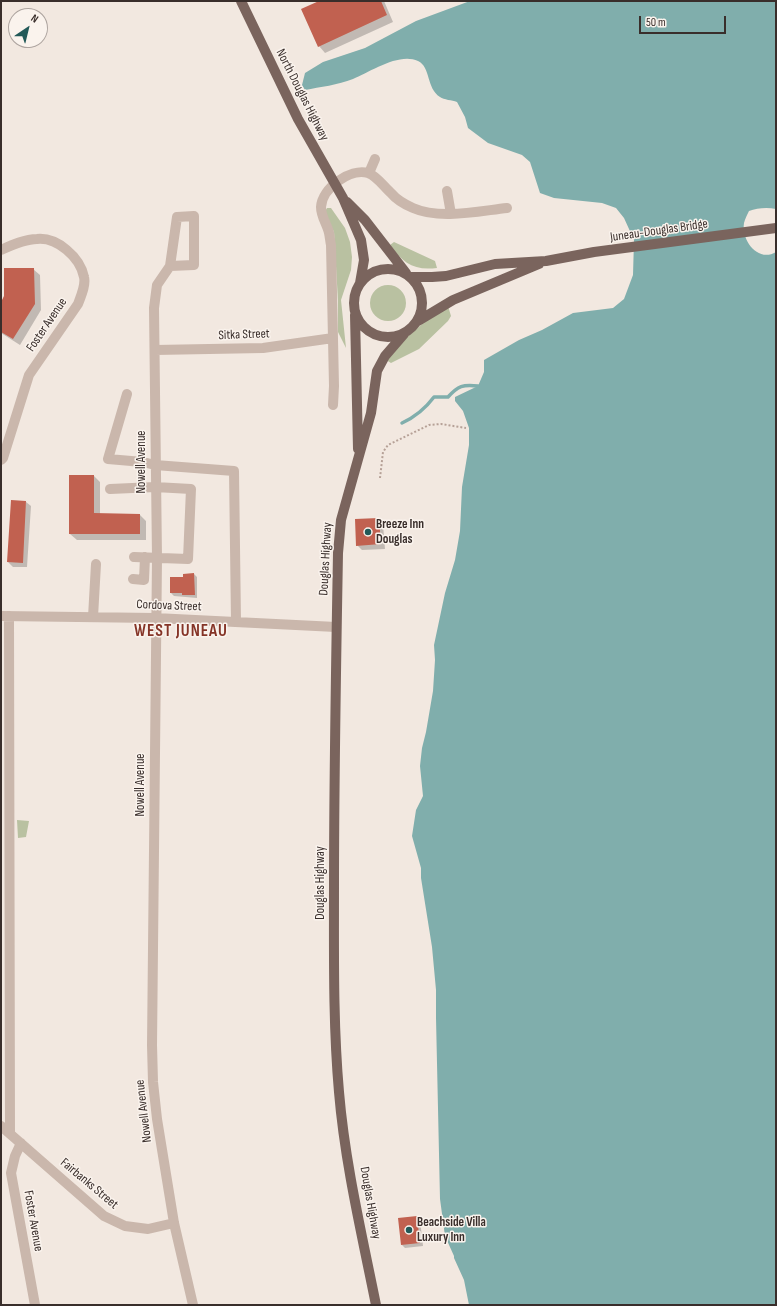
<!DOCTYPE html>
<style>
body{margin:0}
#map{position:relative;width:777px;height:1306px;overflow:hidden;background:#f2e8e0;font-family:"Sofia Sans Condensed",sans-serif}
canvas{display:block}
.frame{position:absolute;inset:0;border:2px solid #392e2b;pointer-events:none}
.north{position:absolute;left:8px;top:8px;width:40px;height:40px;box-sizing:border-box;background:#faf3ed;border:1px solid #ada49f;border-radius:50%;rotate:35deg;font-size:11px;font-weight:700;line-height:16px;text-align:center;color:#392e2b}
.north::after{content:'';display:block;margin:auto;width:14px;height:18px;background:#225958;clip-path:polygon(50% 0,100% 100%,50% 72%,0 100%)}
.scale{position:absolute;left:639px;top:16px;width:87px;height:18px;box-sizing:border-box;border:2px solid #392e2b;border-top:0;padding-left:5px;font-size:12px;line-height:14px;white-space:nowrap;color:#392e2b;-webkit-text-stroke:3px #faf3ed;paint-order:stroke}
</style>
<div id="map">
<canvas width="777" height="1306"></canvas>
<div class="frame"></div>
<div class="north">N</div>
<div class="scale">50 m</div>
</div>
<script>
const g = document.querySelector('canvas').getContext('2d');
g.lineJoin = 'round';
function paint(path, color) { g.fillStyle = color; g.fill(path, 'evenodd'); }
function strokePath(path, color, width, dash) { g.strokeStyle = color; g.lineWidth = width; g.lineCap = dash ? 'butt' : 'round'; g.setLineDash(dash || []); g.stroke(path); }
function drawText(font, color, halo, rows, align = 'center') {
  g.font = font + ' "Sofia Sans Condensed",sans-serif'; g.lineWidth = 3; g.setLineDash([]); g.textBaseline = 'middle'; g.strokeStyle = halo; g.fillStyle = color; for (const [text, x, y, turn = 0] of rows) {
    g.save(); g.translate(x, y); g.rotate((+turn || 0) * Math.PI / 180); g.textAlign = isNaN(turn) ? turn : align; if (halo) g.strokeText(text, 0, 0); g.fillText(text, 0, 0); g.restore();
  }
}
const green = new Path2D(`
 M327,208H331L345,228L350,242L352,257L351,270L341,300L346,348L338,332V301L334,232L324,213Z
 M394,242L435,261L437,268C414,271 403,263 390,245Z
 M370 303a18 18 0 1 1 36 0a18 18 0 1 1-36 0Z
 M445,305L448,306L451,316L448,321L419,349L391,363L386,360L408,336Z
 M17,820L29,821L26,837L18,838Z`);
const water = new Path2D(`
 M470,1H776V209C767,207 757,208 749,211C747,215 745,219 744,223C741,240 758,263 776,252V1305H469L464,1280L454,1258V1256L445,1236L440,1199L436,1018V990L432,947L421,878V868L412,836L416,810L423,796L420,766L422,748L426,732L433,691L435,660L434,645L445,593L455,560L460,531L462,487L469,445V428L463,411L455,401V397L478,386L484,372V360L519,340L542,330L573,313L613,308L624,299L633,275L634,240L624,218L616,208L602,203L554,198L540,193L530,162L522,155L488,143L468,128L465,117L457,102C452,100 444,100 440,97C426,88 431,67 418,61C399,52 370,72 353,79C338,85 320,87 305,90L302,85L305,73L323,62L365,48L416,21Z`);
const shadow = new Path2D(`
 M321,1H384L393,22L325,53L319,46Z
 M33,269L40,275L41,310L20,345L1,333V304L5,297Z
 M94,476L100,482V514L140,515L146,521V540H77L70,534Z
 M26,502L31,506L27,567H13L8,562Z
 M379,519L383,524L385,549L362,550L357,545Z
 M194,574L197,577V598L174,596L171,593L184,578Z
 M417,1217L420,1220L423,1246L405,1248L402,1245Z`);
const stream = new Path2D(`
 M402,423C415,417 425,409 434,397H448C458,386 463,384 478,386`);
const building = new Path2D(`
 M319,1H381L387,15L318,47L301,9Z
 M4,268H34L35,304L13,339L1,332V302L4,296Z
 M69,475H94V513L140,514V534H69Z
 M11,500L26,501L23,563L7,562Z
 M379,518L381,544L356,546L355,519Z
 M194,573L195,595H182V593H170V577H183V574Z
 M417,1216L420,1243L401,1245L398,1218Z`);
const path = new Path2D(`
 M380,478L383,452L388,445L429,425L441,424L466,428`);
const minor = new Path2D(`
 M369,173L375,159
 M447,191L451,214
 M1,250C12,245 25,239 37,239C57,237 80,257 84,277C86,285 81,296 78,304L29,375L3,458L1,460
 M170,266L194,265V216L177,217L170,266L157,285L154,308L157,558L152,1045L153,1082L157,1119L174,1223L193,1305
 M155,350L263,348L333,338
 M127,394L108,459L143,462L155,465L234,471L236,622
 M333,405L334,386L331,245C330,241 330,237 329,233C327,224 321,217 321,207C322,188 350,168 368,173C377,176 384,187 391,193C396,199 406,205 413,208C440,220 479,211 507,208
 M110,489L155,487L191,489L188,559L134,557
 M133,579L144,580L145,557
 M1,616L155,618L336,627
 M9,616L10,1134
 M93,617L96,564
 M1,1126L104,1216L125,1226L148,1229L174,1223
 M21,1143L15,1156L11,1173L35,1305`);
const major = new Path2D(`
 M241,1L298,119L343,198L361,240L364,260L360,283
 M347,202L365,220L406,273
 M354 303a34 34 0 1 1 68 0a34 34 0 1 1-68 0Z
 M410,277H432L446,276L495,264L546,261L594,252L776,228
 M355,315L358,449
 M418,321L453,300L539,264
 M376,1305C362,1235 345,1164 339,1092C333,1024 334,955 334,887C334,776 336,664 338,553L341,520L371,413L377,371L385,356L404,334`);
const markers = [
 [368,532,4,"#225958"],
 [409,1230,4,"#225958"]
];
const streetNames = [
 ["North Douglas Highway",302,95,63],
 ["Juneau-Douglas Bridge",659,231,-8],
 ["Foster Avenue",47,325,-56],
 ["Sitka Street",244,335,-2],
 ["Nowell Avenue",142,462,-90],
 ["Douglas Highway",326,559,-87],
 ["Cordova Street",169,606,2],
 ["Nowell Avenue",141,785,-90],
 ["Douglas Highway",321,883,-90],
 ["Nowell Avenue",144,1111,-97],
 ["Fairbanks Street",89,1184,40],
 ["Douglas Highway",370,1203,80],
 ["Foster Avenue",33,1221,80]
];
const poiNames = [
 ["Breeze Inn",376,525],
 ["Douglas",376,540],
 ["Beachside Villa",417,1223],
 ["Luxury Inn",417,1238]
];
const districtNames = [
 ["WEST JUNEAU",181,632]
];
paint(green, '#b9c1a1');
paint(water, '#80aeac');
paint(shadow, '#0003');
strokePath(stream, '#80aeac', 3.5);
paint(building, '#c16150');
strokePath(path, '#b6a197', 2, [2, 2]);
strokePath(minor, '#cab7ac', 10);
strokePath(major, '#7a645d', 10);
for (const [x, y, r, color] of markers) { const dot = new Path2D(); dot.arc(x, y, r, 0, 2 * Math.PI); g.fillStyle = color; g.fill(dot); strokePath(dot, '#faf3ed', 1.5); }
drawText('13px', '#392e2b', '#faf3ed', streetNames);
drawText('bold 13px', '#392e2b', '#faf3ed', poiNames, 'left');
g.letterSpacing = '1px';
drawText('bold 17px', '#853427', '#faf3ed', districtNames);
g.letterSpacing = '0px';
</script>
